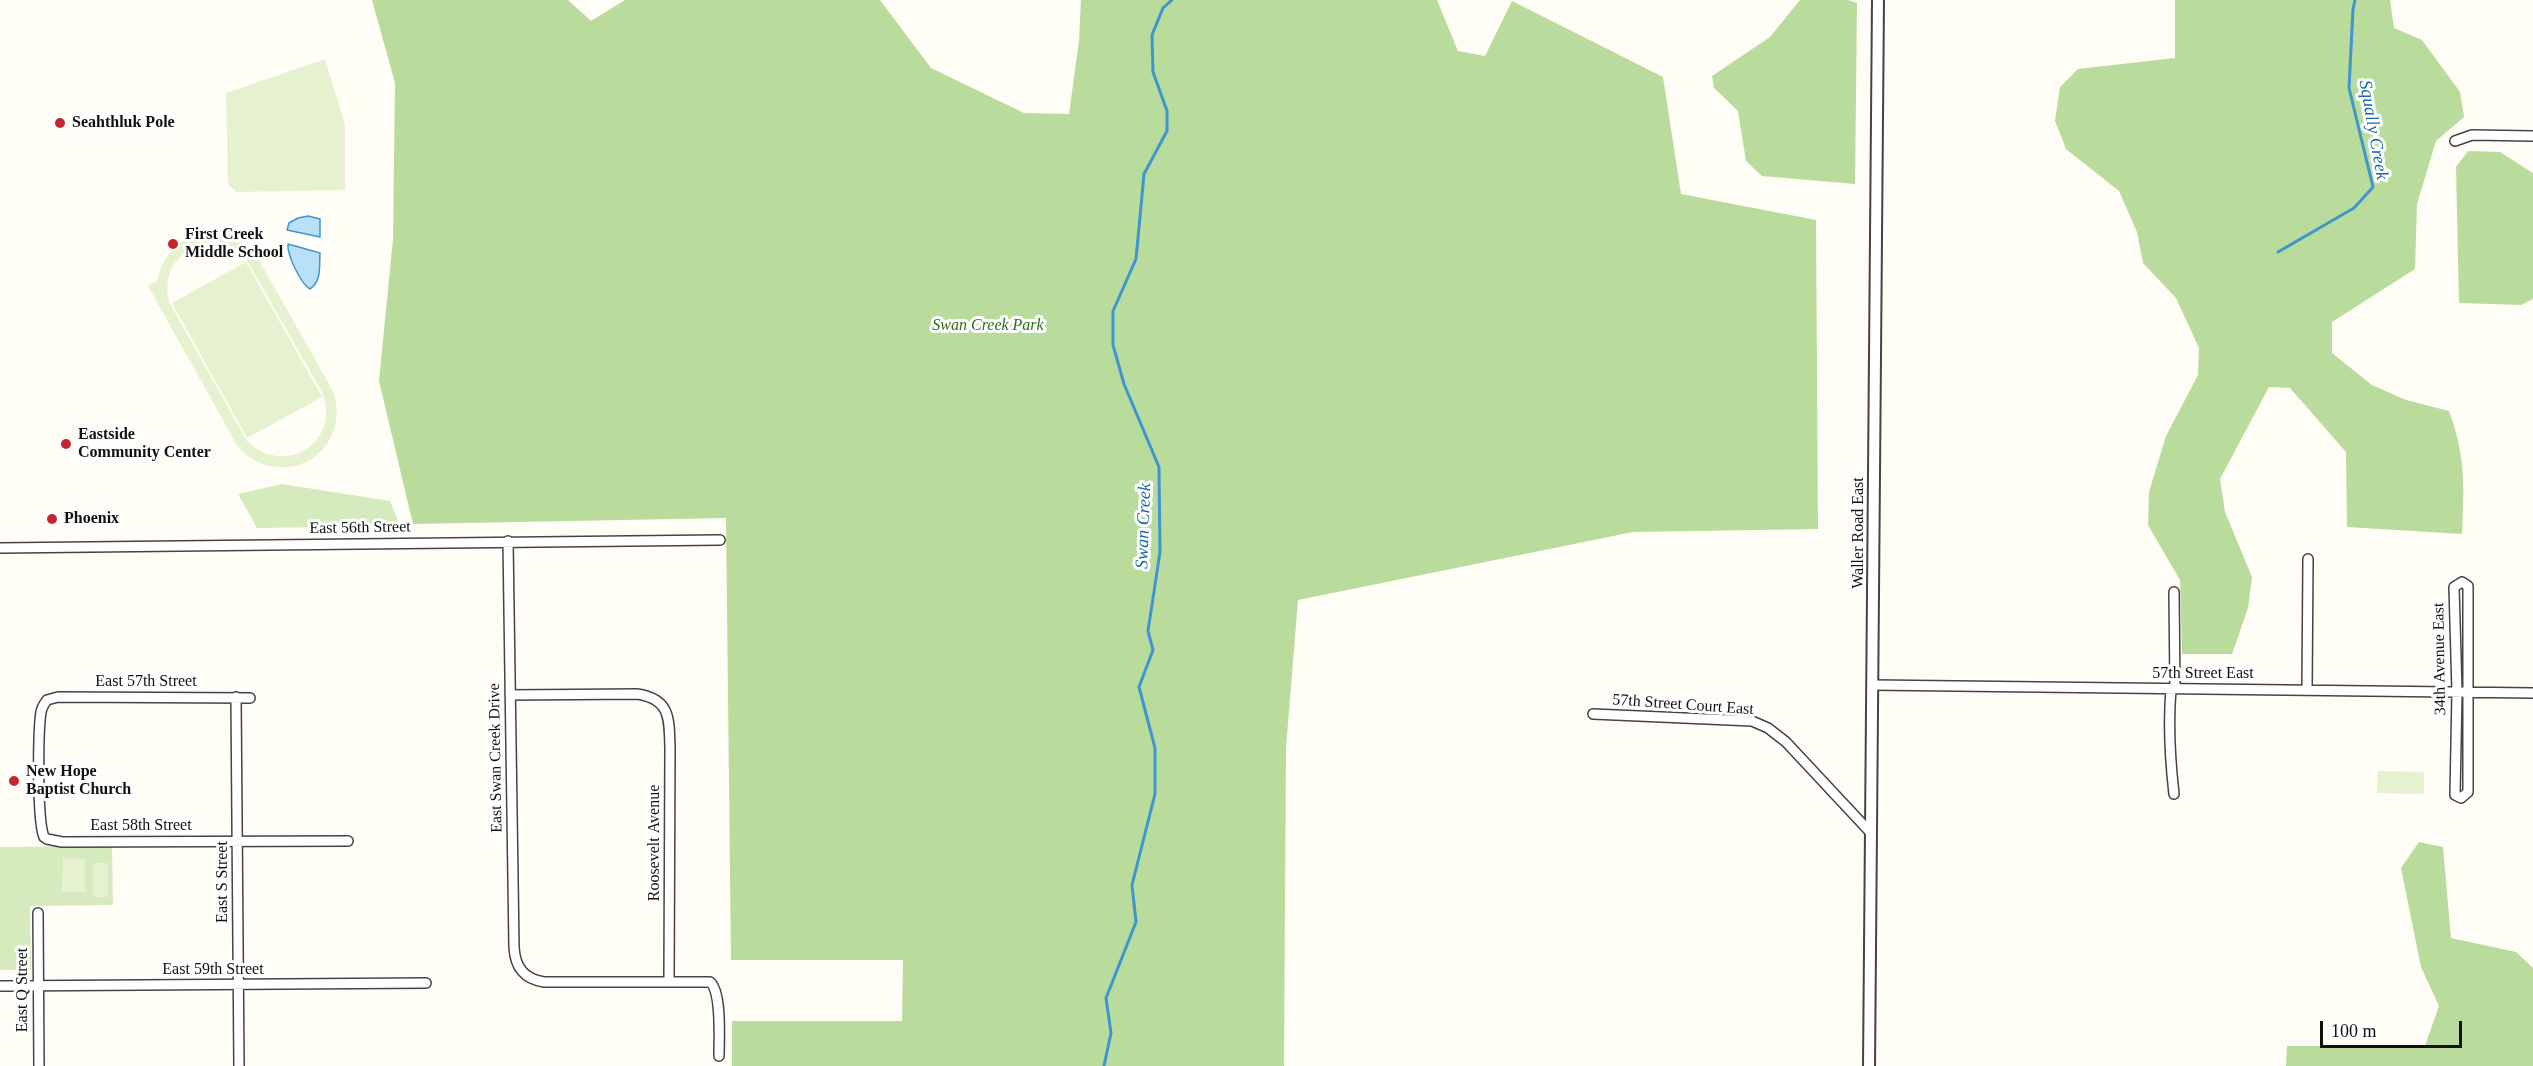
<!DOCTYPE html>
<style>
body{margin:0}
#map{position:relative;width:2533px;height:1066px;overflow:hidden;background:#fffdf5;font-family:"Times New Roman",serif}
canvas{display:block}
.scale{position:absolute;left:2320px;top:1021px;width:142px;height:27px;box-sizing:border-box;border:3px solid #111;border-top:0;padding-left:8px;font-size:18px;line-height:21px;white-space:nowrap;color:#111;-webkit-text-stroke:4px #fff;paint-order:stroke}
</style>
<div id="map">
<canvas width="2533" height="1066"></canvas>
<div class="scale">100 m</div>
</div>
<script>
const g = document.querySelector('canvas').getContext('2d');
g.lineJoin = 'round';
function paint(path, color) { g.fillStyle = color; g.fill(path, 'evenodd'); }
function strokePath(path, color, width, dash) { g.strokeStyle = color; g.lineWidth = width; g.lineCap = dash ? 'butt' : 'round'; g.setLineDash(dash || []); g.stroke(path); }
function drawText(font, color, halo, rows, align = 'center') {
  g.font = font + ' "Times New Roman",serif'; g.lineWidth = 6; g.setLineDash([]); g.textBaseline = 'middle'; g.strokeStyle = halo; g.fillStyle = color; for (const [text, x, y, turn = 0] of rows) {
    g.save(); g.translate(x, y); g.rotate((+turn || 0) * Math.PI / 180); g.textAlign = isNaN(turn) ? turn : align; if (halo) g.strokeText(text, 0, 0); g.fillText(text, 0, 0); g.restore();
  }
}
const green = new Path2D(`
 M282,484L390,501L400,526L257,528L238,494Z
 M112,846L113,905L30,906L31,970H0V847Z`);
const forest = new Path2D(`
 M372,0H568L591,21L625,0H880L931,68L1024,113L1069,114L1079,41L1081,0H1437L1458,51L1485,56L1512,1L1663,77L1681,194L1816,220L1818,529L1633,532L1298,600L1286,748L1284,1066H732V1021H902L903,960H731L726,518L413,524L379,381L393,239L395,83Z
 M1800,0H1848L1857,3L1855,184L1762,176L1746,161L1738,111L1714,88L1712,76L1770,37Z
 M2175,0H2390L2394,28L2422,40L2460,92L2464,117L2436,141L2417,204L2415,269L2332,322V353L2372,385L2406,400L2449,411C2466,457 2464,487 2462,534L2347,527L2346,452L2290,388L2269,387L2220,479L2225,512L2252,577L2248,608L2232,654H2182L2180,580L2148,525L2149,492L2166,436L2198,375L2199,348L2176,298L2143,263L2137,232L2119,191L2066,149L2055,121L2060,87L2078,69L2175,58Z
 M2468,151L2500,152L2533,173V299L2521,305L2459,303L2456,167Z
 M2419,842L2443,847L2451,938L2516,952L2533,968V1066H2286L2287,1046H2425L2439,1006L2421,967L2401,868Z`);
const pitch = new Path2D(`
 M325,59L345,124V190L236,192L228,184L226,93Z
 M216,232L234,237L255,253L334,393C351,455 282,493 238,447L148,286L157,281C163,251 185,233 216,232ZM201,244L226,245L246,259L321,390C344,440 286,479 247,441L169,302C163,275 175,253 201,244Z
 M246,262L322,397L247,438L172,303Z
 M2378,771L2424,772V794L2377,793Z
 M63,858L85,859V892H62Z
 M93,863H108V897H93Z`);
const water = new Path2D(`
 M308,216L320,219V237L287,230L289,223L298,218Z
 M288,244L320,253C319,266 322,281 310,289C301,284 287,255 288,244Z`);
const stream = new Path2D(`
 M2278,252L2354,208L2373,187L2349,88L2353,9L2355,0
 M1104,1066L1111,1033L1106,998L1136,922L1132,885L1155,794V748L1139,687L1153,650L1148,631L1160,552L1159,467L1124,384L1113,345V311L1136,259L1144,174L1167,131V111L1153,72L1152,35L1163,8L1172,0`);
const minor = new Path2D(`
 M2455,141L2472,135L2533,136
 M508,541L514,947C515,967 524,979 544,982H710C722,992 719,1039 719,1056
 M0,548L720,540
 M2462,582L2468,586V792L2461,798L2455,795L2457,692L2454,587Z
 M2174,592L2175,689
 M1873,685L2533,693
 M2171,689C2168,724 2170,759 2174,794
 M2307,690L2308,559
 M510,695L637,694C671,699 669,719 670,748L669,980
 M236,697L239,1066
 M250,698L58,697L47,700C44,704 42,707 41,712C38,731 37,821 44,837L47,839L62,842L348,841
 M1593,714L1752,721L1768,728L1786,742L1870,832
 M38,913L39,1066
 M0,986L426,983`);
const tertiary = new Path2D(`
 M1869,1066L1878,0`);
const markers = [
 [60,123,6,"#c4262e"],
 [173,244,6,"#c4262e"],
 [66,444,6,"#c4262e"],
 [52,519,6,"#c4262e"],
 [14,781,6,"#c4262e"]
];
const poiNames = [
 ["Seahthluk Pole",72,123],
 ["First Creek",185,235],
 ["Middle School",185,253],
 ["Eastside",78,435],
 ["Community Center",78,453],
 ["Phoenix",64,519],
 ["New Hope",26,772],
 ["Baptist Church",26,790]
];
const parkNames = [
 ["Swan Creek Park",988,326]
];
const streetNames = [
 ["East 56th Street",360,528,-1],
 ["Waller Road East",1859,533,-90],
 ["34th Avenue East",2440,659,-91],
 ["57th Street East",2203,674],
 ["East 57th Street",146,682],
 ["57th Street Court East",1683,705,4],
 ["East Swan Creek Drive",496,758,-91],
 ["East 58th Street",141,826],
 ["Roosevelt Avenue",655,843,-90],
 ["East S Street",223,882,-90],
 ["East 59th Street",213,970],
 ["East Q Street",23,990,-90]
];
const waterNames = [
 ["Squally Creek",2373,130,80],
 ["Swan Creek",1144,526,-88]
];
paint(green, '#d5ebbd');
paint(forest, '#b9dc9c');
paint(pitch, '#e6f2cf');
paint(water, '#b9e0f7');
strokePath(water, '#3f96cf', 1.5);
strokePath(stream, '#3f96cf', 3);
strokePath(minor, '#444', 12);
strokePath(tertiary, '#444', 14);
strokePath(minor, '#fff', 9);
strokePath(tertiary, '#fff', 10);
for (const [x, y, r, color] of markers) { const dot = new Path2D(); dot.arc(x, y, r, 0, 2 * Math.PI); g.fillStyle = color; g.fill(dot); strokePath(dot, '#fff', 2); }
drawText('bold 16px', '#111', '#fff', poiNames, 'left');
drawText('italic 16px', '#2f6b1f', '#fff', parkNames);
drawText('16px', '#111', '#fff', streetNames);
drawText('italic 18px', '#1768a6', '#fff', waterNames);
</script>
